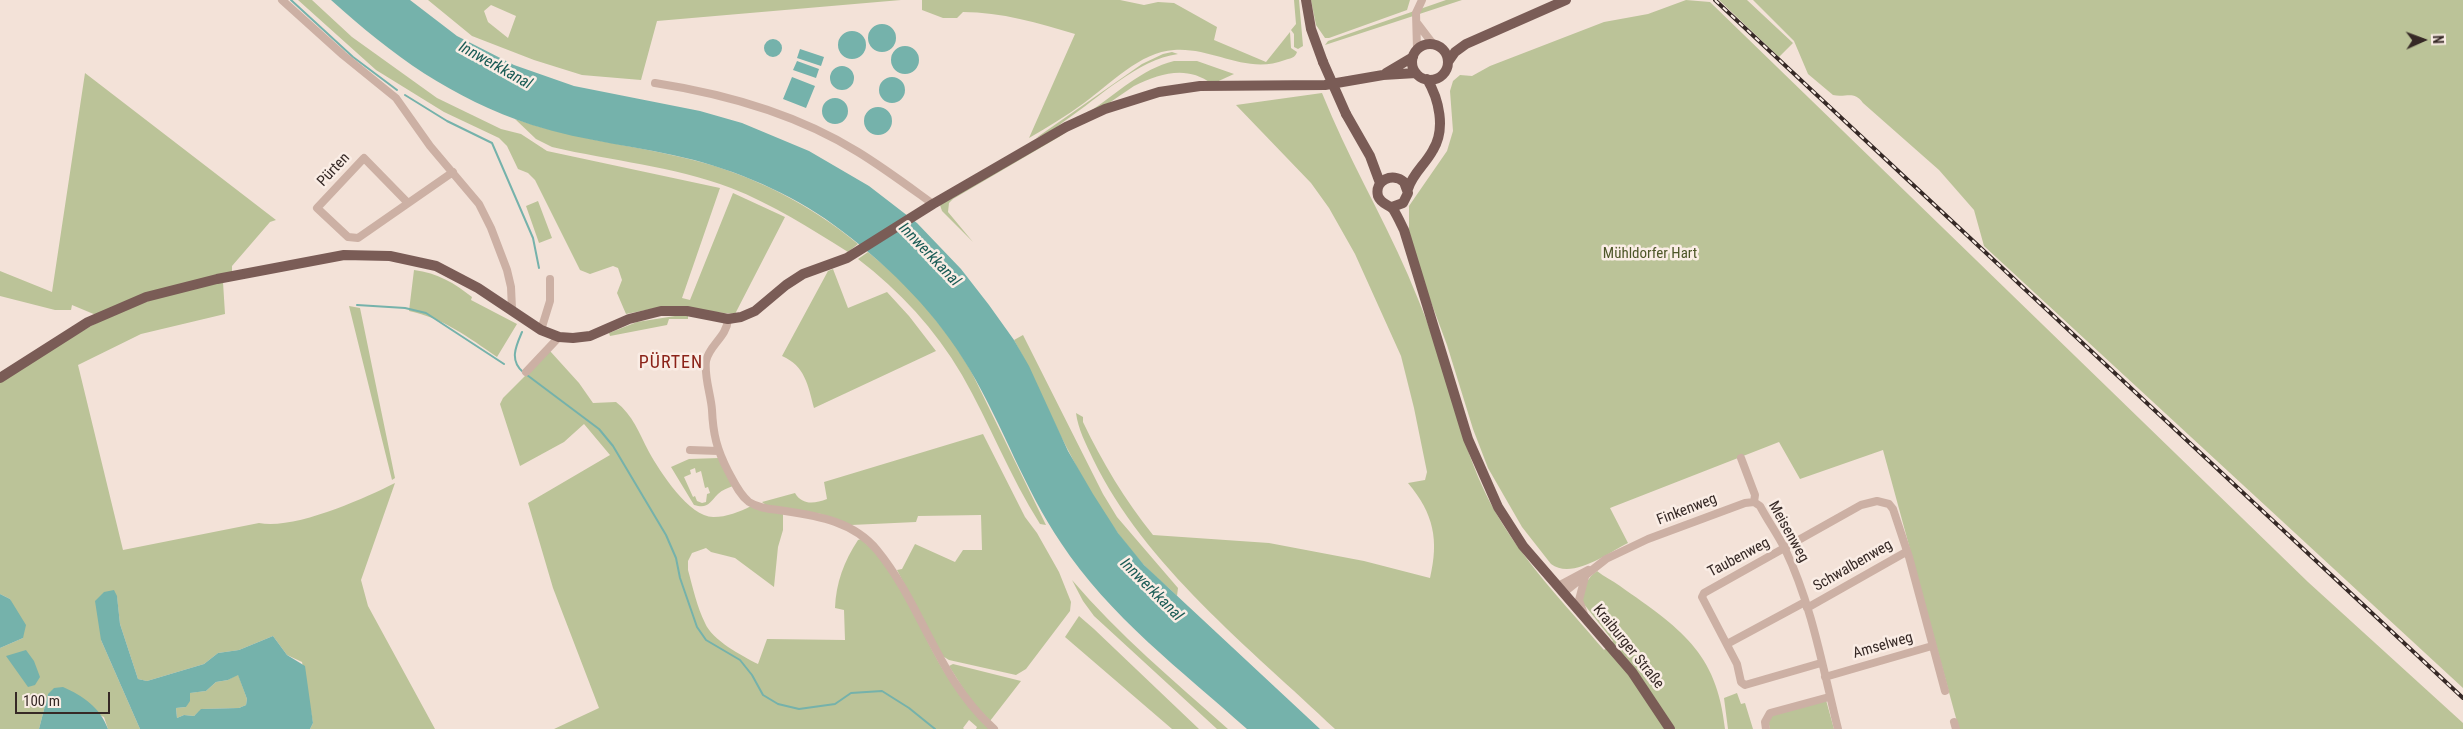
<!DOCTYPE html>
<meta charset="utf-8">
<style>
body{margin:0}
#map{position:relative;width:2463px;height:729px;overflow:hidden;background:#f3e2d8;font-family:"Roboto Condensed",sans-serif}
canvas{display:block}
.north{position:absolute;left:2398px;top:15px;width:50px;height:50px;-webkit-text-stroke:4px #faede5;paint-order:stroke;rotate:88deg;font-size:14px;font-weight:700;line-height:20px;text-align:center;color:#362926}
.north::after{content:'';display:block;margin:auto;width:18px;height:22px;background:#362926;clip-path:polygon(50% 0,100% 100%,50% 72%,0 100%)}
.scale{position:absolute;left:15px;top:692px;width:95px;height:22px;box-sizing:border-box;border:2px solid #362926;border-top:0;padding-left:6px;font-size:15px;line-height:18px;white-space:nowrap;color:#362926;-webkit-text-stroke:4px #faede5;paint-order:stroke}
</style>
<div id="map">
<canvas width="2463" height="729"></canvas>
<div class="north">N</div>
<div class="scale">100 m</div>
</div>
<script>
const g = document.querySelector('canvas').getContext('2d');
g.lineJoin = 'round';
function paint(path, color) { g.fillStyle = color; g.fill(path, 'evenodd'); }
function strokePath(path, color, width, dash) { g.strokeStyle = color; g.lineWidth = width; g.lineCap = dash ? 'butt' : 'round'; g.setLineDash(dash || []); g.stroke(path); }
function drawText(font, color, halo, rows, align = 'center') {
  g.font = font + ' "Roboto Condensed",sans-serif'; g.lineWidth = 5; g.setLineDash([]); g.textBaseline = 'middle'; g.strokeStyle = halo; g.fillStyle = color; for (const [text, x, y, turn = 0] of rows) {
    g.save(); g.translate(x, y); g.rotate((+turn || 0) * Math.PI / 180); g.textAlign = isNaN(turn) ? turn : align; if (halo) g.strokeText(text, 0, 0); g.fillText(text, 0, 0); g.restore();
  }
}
const green = new Path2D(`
 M298,0H312L352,37L437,98L501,129L521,134L547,151L720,188L682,298L690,300L733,193L785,217L735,314L661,307L626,314L617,293L622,280L618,268L613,266L590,274L580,270L535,180L528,173L518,169L507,146L499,138L444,112L376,70Z
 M428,0H901L657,21L641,80L582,75L534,60L472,36ZM491,5L516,16L508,38L488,22L484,11Z
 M922,0H1120L1144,5L1158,2L1174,3L1217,27L1214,40L1266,62L1290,32L1291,48L1297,52C1295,58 1291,58 1285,60C1246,75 1213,47 1174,50C1140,52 1110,84 1084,103C1066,116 1048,127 1029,138L1075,34C1039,23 1001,12 963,12L957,18H943L922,10Z
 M1294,0H1299L1303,46L1298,49L1294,47V34L1291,30L1296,24Z
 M1311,0H1410L1407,10L1329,38H1325L1316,25Z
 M1446,0H1462L1325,45L1328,41Z
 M1686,0L1710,2L2308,582L2463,723V729H1959L1883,450L1800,479L1779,442L1610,508L1628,543C1608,553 1572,580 1551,564L1522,527L1488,468L1473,429L1447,345L1428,294L1409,234V206L1447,151L1453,131L1450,91L1453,81L1460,75L1472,76L1490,66L1604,22L1648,14Z
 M1719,0H1747L1793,43L1779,57Z
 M1753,0H2463V688L1984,246L1974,210L1939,170L1863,103C1854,90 1846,98 1833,95L1808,74L1794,41Z
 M1172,52L1178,54C1137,60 1100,97 1066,120C1057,127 1047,134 1036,138L1142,64L1163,54Z
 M1174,61H1197L1234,74L1212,84C1187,65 1161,73 1134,86L1059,137L953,199L949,203L948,212L973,242L942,211L940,205C990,174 1041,144 1089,112C1117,94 1141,69 1174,61Z
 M85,73L276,220L270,222L232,266V272L96,315L72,305L71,310H55L0,296V271L52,292Z
 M1322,93C1347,156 1381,213 1408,275C1417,297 1427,319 1434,342C1452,397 1465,455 1492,506C1521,559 1565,604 1604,650L1613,641L1583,603C1581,592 1587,577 1597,571C1604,577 1612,580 1620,586C1679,628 1717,651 1725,729H1335C1250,648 1145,566 1093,459C1086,444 1078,429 1076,413L1083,417V422C1102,462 1125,500 1153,535L1269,543L1364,561L1430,578C1439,540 1434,514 1408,483L1425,480L1427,472L1414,408L1401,356L1355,254L1329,208L1311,183L1236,105Z
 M515,119C573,139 633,145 693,160C753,175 811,205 858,244L848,252C810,228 772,204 731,188C673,166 612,161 552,147L536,139Z
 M538,201L552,238L539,243L526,206Z
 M868,252L901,280L920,300L953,342L971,371L1046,525L1040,524C1010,477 990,424 962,375C935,329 900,291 858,259Z
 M833,269L848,308L887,292L909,316L936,351L814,408C808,385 805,366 782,356L828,271Z
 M414,270C438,273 454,283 472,297L471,300L517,324L497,357C468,337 443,318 409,311Z
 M223,282L225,314L141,334L78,365L123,550L259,523C294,530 363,499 395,483L361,580L368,606L435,729H310L313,723L302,662L287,655L273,636L239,650L218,653L204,664L147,681L138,679L120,624L117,597L101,640L140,729H108L104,717L48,694L39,729H0V648L23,638L10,599L0,594V382C47,353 95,318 148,301C172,293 198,288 223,282Z
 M349,306L360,308L395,478L392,480Z
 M675,316H688V319H669L667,325L610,336L609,333L637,322Z
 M1023,335L1103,494L1117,517L1178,588L1177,596C1166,585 1154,576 1143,564C1113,531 1088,490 1068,450C1049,414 1034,376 1014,340Z
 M550,351L579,383L593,403L616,402C633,415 639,433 649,452C660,472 690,518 714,517C726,517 740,512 751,506L763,511L783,514V530L778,547L774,587L735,558L711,552L706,548L692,553L688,561V570C693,588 697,607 705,623C712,640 742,656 758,664L767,639L845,640L844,610L835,608C836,583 844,561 858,540L861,539C898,569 918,627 942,668C956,691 972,710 989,729H976L977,727L969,720L963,728L964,729H554L599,708L553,588L528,503L610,455L584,424L564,442L520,466L500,404L503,398Z
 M983,434L1025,517L1037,533L1059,572L1071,602L1070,611L1026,669L1016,675L949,660L941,655L897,570L902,569L915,544L955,562L963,550H982L981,515L918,516L916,522L851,525L821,514L766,505L762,502L795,493C802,505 814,504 827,499L824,482Z
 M719,458L733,486C728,488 722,490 718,494C709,503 708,509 694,505L671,467L689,459ZM695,468L696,473L701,471L705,488L708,487L710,493L707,494L706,502L702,503L697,501L695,496L693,497L684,477L691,474L690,470Z
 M1072,580C1119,635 1174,681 1228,729H1217L1094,616L1083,601Z
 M1079,616L1094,629L1199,729H1172L1065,637Z
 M953,664L1021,681L990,721L971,701L949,666Z
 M238,674L247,699L246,705L239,708L202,709L194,716L184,715L177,718L176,708L186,707L189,693L206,691L216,682L228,680Z
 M1737,693L1741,704L1745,703L1753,729H1728L1724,698Z
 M1826,700L1834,729H1770L1768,721L1773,714Z`);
const water = new Path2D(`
 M331,0H410L457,36L514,65L574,86L700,111L742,123L809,151L869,186L917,223L961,269L989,305L1014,340L1029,366L1068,451L1093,494L1118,533L1144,565L1320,729H1247C1182,671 1109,616 1061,543C1024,488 1003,426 970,370C937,314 893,270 842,231C800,198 746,174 694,160C640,146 585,142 532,125C451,98 393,56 331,0Z
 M868 38a14 14 0 1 1 28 0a14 14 0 1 1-28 0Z
 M838 45a14 14 0 1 1 28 0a14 14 0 1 1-28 0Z
 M764 48a9 9 0 1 1 18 0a9 9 0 1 1-18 0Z
 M891 60a14 14 0 1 1 28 0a14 14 0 1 1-28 0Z
 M800,49L824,57L821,66L797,58Z
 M797,61L819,69L816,78L793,70Z
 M830 78a12 12 0 1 1 24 0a12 12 0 1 1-24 0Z
 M792,77L815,86L806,108L783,99Z
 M879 90a13 13 0 1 1 26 0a13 13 0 1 1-26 0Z
 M822 111a13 13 0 1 1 26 0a13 13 0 1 1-26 0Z
 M864 121a14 14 0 1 1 28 0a14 14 0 1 1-28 0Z
 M114,590L117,596L120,624L138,679L147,681L204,664L218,653L239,650L273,636L287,655L305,666L313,723L310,729H140L101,640L95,601L104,592ZM238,675L247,699L246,705L239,708L201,709L194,716L184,715L177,718L176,708L186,707L190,701V693L206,691L216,682L228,680Z
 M0,594L10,599L26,625L23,638L0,648Z
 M26,650L34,661L40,677L35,685L28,687L6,656Z
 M63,687C83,696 100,707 108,729H39L48,694L54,688Z`);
const stream = new Path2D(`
 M291,0L353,57L397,90
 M405,95L447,121L492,143L533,238L539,268
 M357,305L405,308L426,313L504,364
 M522,332C516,346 509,360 523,372
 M527,375L599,429L613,446L666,535L676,558L680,578L697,627L706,640L740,660L752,675L763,695L778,704L799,709L835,704L851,693L882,691L909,708L935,729`);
const minor = new Path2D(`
 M282,0L343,55L396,98L430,146L479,204L491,228L507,270L511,287L512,309
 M1417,23L1433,44
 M1417,49L1416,13L1422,0
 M655,83C726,94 797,114 858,152C884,168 908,186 933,204
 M408,203L364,158L317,208L348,237L358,238L453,172
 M728,319C727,337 709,345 706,361C704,377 711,395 712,410C713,434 717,450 728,471C734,482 739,494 749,502C760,509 773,509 785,511C819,516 854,522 877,550C923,606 937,678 994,729
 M541,330L550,301V279
 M526,372L559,337
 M690,450L718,451
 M1741,458L1755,495L1754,502
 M1754,502L1760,506C1768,521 1778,535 1785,549C1812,605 1823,669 1838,729
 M1558,586L1588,570
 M1563,593L1606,559L1648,539L1745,503L1754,502
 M1807,608L1906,552
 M1584,614L1579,600L1585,577
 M1727,644L1805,602
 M1821,663L1745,685L1741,682L1737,664L1702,597L1704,593L1861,505L1877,501L1889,504L1893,509L1909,557L1945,691
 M1825,677L1932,646
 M1954,722L1956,729
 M1766,729L1765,722L1770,713L1829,697`);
const major = new Path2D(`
 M1306,0L1311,29L1323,62
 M1412 62a18 18 0 1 1 36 0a18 18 0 1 1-36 0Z
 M1448,62L1455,52L1466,44L1566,0
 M1386,73L1413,57
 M1346,114L1370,156L1380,183
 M1408,189C1413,173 1425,165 1433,150C1446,129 1439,99 1427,79
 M1392,207L1403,203L1408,193L1404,182C1393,172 1374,180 1378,196C1381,204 1388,204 1393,209C1397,215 1401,224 1404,230L1468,439L1498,507L1523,546L1632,672L1670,729
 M0,378L88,322L146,297L217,279L344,255L390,256L436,266L478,288L541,330L559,337L573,338L590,336L629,319L661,311H687L728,319L741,317L755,311L786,285L803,274L847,258L933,204L1066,127L1105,109L1159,92L1200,86L1325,85L1383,75L1416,73`);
const rail = new Path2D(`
 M1715,0L2463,698`);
const majorBridge = new Path2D(`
 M1323,62L1346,114`);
const streetNames = [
 ["Pürten",334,170,-47],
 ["Finkenweg",1687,510,-21],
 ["Meisenweg",1788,532,61],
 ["Taubenweg",1739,558,-28],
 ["Schwalbenweg",1853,566,-30],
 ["Amselweg",1883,646,-16],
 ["Kraiburger Straße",1628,647,51]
];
const parkNames = [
 ["Mühldorfer Hart",1650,254]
];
const waterNames = [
 ["Innwerkkanal",495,66,29],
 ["Innwerkkanal",929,255,46],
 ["Innwerkkanal",1151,590,45]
];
const quarterNames = [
 ["PÜRTEN",671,363]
];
paint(green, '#bbc398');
paint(water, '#75b2ab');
strokePath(stream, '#75b2ab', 2);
strokePath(minor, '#ccb0a4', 8);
strokePath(major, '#7a5c56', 10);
strokePath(rail, '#362926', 4);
strokePath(rail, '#faede5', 2, [5.5]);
strokePath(majorBridge, '#7a5c56', 10);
drawText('15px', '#362926', '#faede5', streetNames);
drawText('15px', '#4d5628', '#faede5', parkNames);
drawText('italic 16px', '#195b55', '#faede5', waterNames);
g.letterSpacing = '1px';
drawText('18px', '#8b2319', '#faede5', quarterNames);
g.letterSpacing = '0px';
</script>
